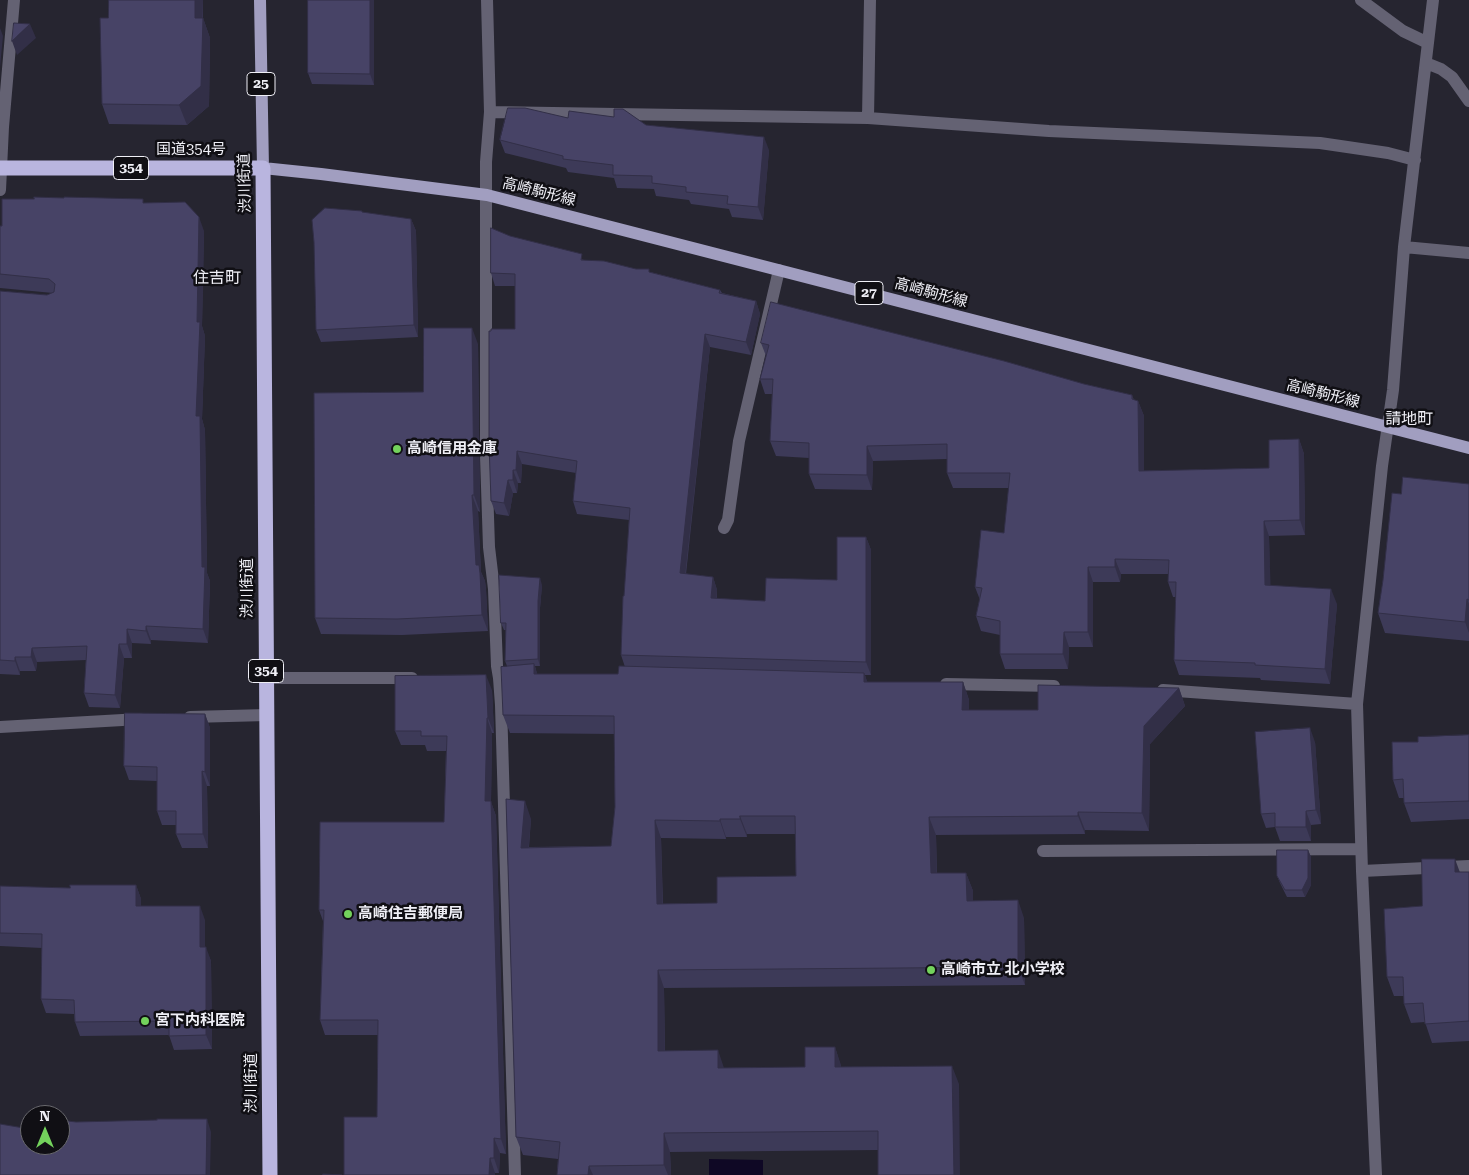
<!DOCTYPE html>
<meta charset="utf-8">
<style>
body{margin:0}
#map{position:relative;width:1469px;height:1175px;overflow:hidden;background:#262530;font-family:"Roboto Serif",serif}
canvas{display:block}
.north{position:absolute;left:20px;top:1105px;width:50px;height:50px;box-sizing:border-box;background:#100f14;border:1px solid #69696e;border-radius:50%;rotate:0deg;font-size:14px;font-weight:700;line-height:20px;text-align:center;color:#efeff6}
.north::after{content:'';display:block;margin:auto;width:18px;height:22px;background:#73d25c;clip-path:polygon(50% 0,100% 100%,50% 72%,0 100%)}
</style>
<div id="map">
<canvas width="1469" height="1175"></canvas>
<div class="north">N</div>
</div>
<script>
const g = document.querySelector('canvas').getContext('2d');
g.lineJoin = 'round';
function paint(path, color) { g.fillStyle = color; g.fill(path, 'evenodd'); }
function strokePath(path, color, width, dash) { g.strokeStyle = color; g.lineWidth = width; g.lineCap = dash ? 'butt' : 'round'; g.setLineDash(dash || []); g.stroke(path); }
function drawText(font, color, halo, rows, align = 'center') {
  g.font = font + ' "Roboto Serif","Noto Sans JP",serif'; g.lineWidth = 5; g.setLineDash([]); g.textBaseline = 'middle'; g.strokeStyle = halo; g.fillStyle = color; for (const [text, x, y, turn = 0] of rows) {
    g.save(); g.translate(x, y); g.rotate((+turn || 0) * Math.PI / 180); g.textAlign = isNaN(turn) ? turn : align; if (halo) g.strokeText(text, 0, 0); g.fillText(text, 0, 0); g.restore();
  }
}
const water = new Path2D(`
 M709,1159L763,1160V1175H709Z`);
const minor = new Path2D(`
 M487,0L490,112L486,162V456L489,547L494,589L497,666L499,678L501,705L515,1175
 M1361,0L1403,31L1428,43
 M1426,63L1441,69L1452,77L1469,101
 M490,112L868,118L1049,131L1320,143L1388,153L1415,160
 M868,118L870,0
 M0,190L3,127L14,0
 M1404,247L1469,253
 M724,528L728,520L739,441L779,270
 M267,678H412
 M946,684L1054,686
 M1163,690L1357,704
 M190,717L267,715
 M0,727L140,719
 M1043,851L1361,849
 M1362,871L1469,866
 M1376,1175L1362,871L1357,704L1382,466L1393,390L1404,247L1433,0`);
const major = new Path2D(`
 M260,0L263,168L321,174L487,195L1469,448`);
const highway = new Path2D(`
 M0,168H263L270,1175`);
const wall = new Path2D(`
 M109,0H203V18L210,38L209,106L187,125L109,124L102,104L108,18Z
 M308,0H374V85L312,84L308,73Z
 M646,125L769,150L763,220L732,217L729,209L691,204L689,200L656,196L654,189L617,188L614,178L568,172L566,168L505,153L500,140Z
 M144,203L204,231L202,326L205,336L202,419L205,430L207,573L210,581L208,643L151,640V644L132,643V658H124L120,708L89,707L84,693L86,660L37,662L36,671H20V675L0,674V291L47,295L53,293L0,288V226Z
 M363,213L411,219L416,231L418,337L321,342L316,330Z
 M510,236L584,260L650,272L720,290L722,293L756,301L760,314L751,355L710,347L686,574L713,577L717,590V599L765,601L837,580L866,537L871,550V675H865L867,682H963L969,700V710H1038L1179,688L1185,706L1150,744L1149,831L1085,830V834L936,835L937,873H966L973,891V901L1024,918L1025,985L664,988L665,1051L724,1068L805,1067L835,1047L841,1067L959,1084L878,1150L670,1152L671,1175H557L558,1159L523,1155L516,1137L506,799L531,819L529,847L611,846L615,807L614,734L510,733L503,715L507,666L505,661L506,630H504L501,623L542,585L540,608V666H535L537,674H618L625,667L621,655L629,520L577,514L573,501L576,473L522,464L521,483H518L517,493H513L509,516L496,514L491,501L515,329V286H495L491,273ZM747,834H795L796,876L717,903L663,904L661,838L726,839V837H747Z
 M761,343L1084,384L1132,395L1134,400L1138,401L1144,416V471L1269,468L1299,439L1304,454L1305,535L1269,536L1270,586L1337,604L1330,684L1261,680L1260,678L1179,675L1174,660L1176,597H1173L1168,582V574H1121L1120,582H1093V647H1069L1068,669H1005L1000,654V635L981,631L976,616L980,600L975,587L1004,533L1009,488H953L947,473V459L873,461L872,490L815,489L809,474V458L776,456L770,441L772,394H765L760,379L766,356Z
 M478,344L480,512L478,511L481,572L485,581L486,590L488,631L402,635L321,634L315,618L423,392Z
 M1469,484V641L1385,633L1378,613L1401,494Z
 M492,690L494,733H492L491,802L496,816L506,1154L500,1153L499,1173H495L377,1117L378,1035H325L320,1020L323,921L319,910L444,822L446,751H427L425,745H401L395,731Z
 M205,714L210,728V786H207L208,848H182L176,834V825H162L157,811V781L129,780L124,766Z
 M1469,735V819L1411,822L1404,803V798H1399L1393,780L1418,742Z
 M1315,742L1321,824L1311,825V841H1280L1275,827L1266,828L1261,814Z
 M1308,850L1311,857V885L1305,897H1287L1280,883L1277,876Z
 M1460,872H1469V1041L1432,1043L1425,1022L1411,1023L1404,1004V996H1394L1387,977L1422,906Z
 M136,885L141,899V906L205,920V947L211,961L212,1049L174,1050L169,1035L80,1036L75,1022L74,1014L46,1013L41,999L42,948L0,946V886L70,888Z`);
const shadedWall = new Path2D(`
 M195,0H203L202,38L195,18Z
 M370,0H374V85L370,74Z
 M203,18L210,38L209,106L187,125L179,105Z
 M30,24L36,38L17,55L12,41Z
 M0,28L3,36L0,67Z
 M764,137L769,150L763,220L758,207Z
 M199,217L204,231L202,326L205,336L202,419L205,430L207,573L210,581L208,643L203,629L202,567L196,416L197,322Z
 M411,219L416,231L418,337L414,325Z
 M756,301L760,314L751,355L746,342Z
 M472,328L478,344L480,512L474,495Z
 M705,334L710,347L684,586L680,573Z
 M1138,401L1144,416V486L1139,471Z
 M1299,439L1304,454L1305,535L1300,520Z
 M867,446L873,461L872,490L867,475Z
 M517,451L522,464L521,483L516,470Z
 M513,470L518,483L517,493L513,480Z
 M508,480L513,493L509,516L504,503Z
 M472,495L478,511L481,572L485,581L486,590L488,631L482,615L476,565Z
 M1264,521L1269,536L1271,600L1265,585Z
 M866,537L871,550V675L866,662Z
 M1115,559L1121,574L1120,582L1115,567Z
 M1088,567L1093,582V647L1088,632Z
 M713,577L717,590L716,611L711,598Z
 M540,578L542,585L540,608V666L538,659V601Z
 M1331,589L1337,604L1330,684L1325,669Z
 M1467,599L1469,604V633L1465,622Z
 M146,626L151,640V644L146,631Z
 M127,629L132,643V658L127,644Z
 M1064,632L1069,647L1068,669L1063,654Z
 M119,644L124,658L120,708L115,695Z
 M32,648L37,662L36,671L31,657Z
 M15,657L20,671V675L15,661Z
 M534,664L540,682L534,674Z
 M864,673L871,691L864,682Z
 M486,675L492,690L494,733L488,718Z
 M963,682L969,700V728L962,710Z
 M1179,688L1185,706L1150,744L1149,831L1142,813L1144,726Z
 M205,714L210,728V786L205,772Z
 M487,718L492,733L491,802L496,816L506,1154L501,1139L485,801Z
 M1310,728L1315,742L1321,824L1316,810Z
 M202,771L207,786L208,848L203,834Z
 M525,801L531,819L527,866L521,848Z
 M1306,811L1311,825V841L1306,827Z
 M1078,812L1085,830V834L1078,816Z
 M740,816L747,834V837L740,819Z
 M929,817L936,835L937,892L931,873Z
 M720,819L726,837V839L720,821Z
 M655,820L661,838L663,922L657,904Z
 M1308,850L1311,857V885L1305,897L1302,890Z
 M1455,859L1462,878L1455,872Z
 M966,873L973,891V919L967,901Z
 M136,885L141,899V920L136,906Z
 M1018,900L1024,918L1025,985L1018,967Z
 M200,906L205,920V961L200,947Z
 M206,947L211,961L212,1049L206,1035Z
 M658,970L664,988L665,1069L658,1051Z
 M835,1047L841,1065V1085L835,1067Z
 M718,1050L724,1068V1086L718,1068Z
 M952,1066L959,1084L960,1175H954Z
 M207,1119L211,1132L210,1175H206Z
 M664,1133L670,1152L671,1175H668L664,1165Z
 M494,1138L500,1153L499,1173L494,1158Z
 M490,1158L495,1173V1175H489Z
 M589,1166L593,1175H588Z`);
const building = new Path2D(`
 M109,0H195V18H203L201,86L179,105L102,104L100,18H108Z
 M308,0H370V74L308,73Z
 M14,23L30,24L12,41Z
 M508,108H525L568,118L569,111L614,117V109H623L646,125L764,137L758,207L727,204L728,196L686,192V187L652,183V176L613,175V165L563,159V156L500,140Z
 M34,197L64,198V197L143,199V203L185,202L199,217L197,322H200L196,416H200L202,567H205L203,629L146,626V631L127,629V644H119L115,695L84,693L87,646L32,648L31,657H15V661L0,660V291L47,295L54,292L55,284L49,279L0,274V226H2V199H34Z
 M325,208L362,211V212L411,219L414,325L316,330L314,242L312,220Z
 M491,228L510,236L582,254L581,260L604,261L636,269H649V272L720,290L719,293L756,301L746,342L705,334L680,573L713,577L711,598L765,601L766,578L837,580V537H866V662L621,655L623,596H624L630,508L573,501L577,461L517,451L516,470H513V480H508L504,503L491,501L489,443V331H491V329H515V274L491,273Z
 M771,302L1004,361L1084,384L1132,395V399L1138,401L1139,471L1269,468V440L1299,439L1300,520L1264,521L1265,585L1331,589L1325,669L1255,665V663L1174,660L1176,582H1168L1169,560L1115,559V567H1088V632H1064L1063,654H1000V621L976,616L982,588L975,587L981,530L1004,533L1010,473H947V444L867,446V475L809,474V443L770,441L773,379H760L769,345L761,343Z
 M424,328H472L474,495H472L476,565H479L480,573L482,615L397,619L315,618L314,393L423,392Z
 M1403,477L1469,484V600L1467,599L1465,622L1378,613L1383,580L1392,493L1401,494Z
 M499,575L540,578L538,601V659L505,661L506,623H501Z
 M534,664V674H618L619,666L864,673V682H963L962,710H1038V685L1179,688L1144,726L1142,813L1078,812V816L929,817L931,873H966L967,901L1018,900V967L658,970V1051L718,1050V1068L805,1067V1047H835V1067L952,1066L954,1175H878V1131L664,1133V1165L589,1166L588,1175H557L560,1142L516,1137L506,799L525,801L521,848L611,846L615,807L614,716L503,715L501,667ZM740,816H795L796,876L717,877V903L657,904L655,820L720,821V819H740Z
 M486,675L488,718H487L485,801H491L501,1139L494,1138V1158H490L489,1175H344V1117H377L378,1020H320L324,910H319L320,822H444L447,736H421V731H395V676Z
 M125,713L205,714V772L202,771L203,834H176V811H157V767L124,766Z
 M1310,728L1316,810L1306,811V827H1275V813L1261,814L1255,732Z
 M1469,735V801L1404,803L1403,779L1393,780L1392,742H1418V737Z
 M1277,850H1308V878L1302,890H1285L1277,876Z
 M1422,859H1455V872H1469V1021L1425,1024L1423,1003L1404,1004L1403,977H1387L1384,909L1422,906Z
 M70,885H136V906H200V947H206V1035L169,1036V1021L75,1022L74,1000L41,999L42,934L0,933V886L70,888Z
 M157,1119H207L206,1175H0V1124L30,1129V1145H60V1120L76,1122L157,1120Z
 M323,1174L342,1175H323Z`);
const markers = [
 [397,449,5,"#73d25c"],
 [348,914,5,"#73d25c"],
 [931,970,5,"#73d25c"],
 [145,1021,5,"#73d25c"]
];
const shields = [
 [261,84,28],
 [131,168,35],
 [869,293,28],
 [266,671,35]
];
const shieldNames = [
 ["25",261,84],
 ["354",131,168],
 ["27",869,293],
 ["354",266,671]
];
const streetNames = [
 ["国道354号",191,150],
 ["渋川街道",245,183,-91],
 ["高崎駒形線",539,192,14],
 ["高崎駒形線",931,293,15],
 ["高崎駒形線",1323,394,14],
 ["渋川街道",248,588,-90],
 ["渋川街道",252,1083,-90]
];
const poiNames = [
 ["高崎信用金庫",407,449],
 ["高崎住吉郵便局",358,914],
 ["高崎市立 北小学校",941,970],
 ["宮下内科医院",155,1021]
];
const neighbourhoodNames = [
 ["住吉町",217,278],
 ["請地町",1409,419]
];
paint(water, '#0f0825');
strokePath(minor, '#646273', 12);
strokePath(major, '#a19ec0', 12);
strokePath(highway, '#b9b5df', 15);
paint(wall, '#3d3a58');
paint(shadedWall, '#322f47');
paint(building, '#474366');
strokePath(building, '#322f47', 1);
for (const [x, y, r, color] of markers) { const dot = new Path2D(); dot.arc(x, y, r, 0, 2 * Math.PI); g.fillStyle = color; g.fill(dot); strokePath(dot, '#100f14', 2); }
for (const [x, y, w] of shields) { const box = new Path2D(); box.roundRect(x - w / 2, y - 11.5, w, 23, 4); g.fillStyle = '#100f14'; g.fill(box); strokePath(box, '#efeff6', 1); }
drawText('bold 14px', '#efeff6', null, shieldNames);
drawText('15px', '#efeff6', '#100f14', streetNames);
drawText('bold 15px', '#efeff6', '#100f14', poiNames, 'left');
drawText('16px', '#efeff6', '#100f14', neighbourhoodNames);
</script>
